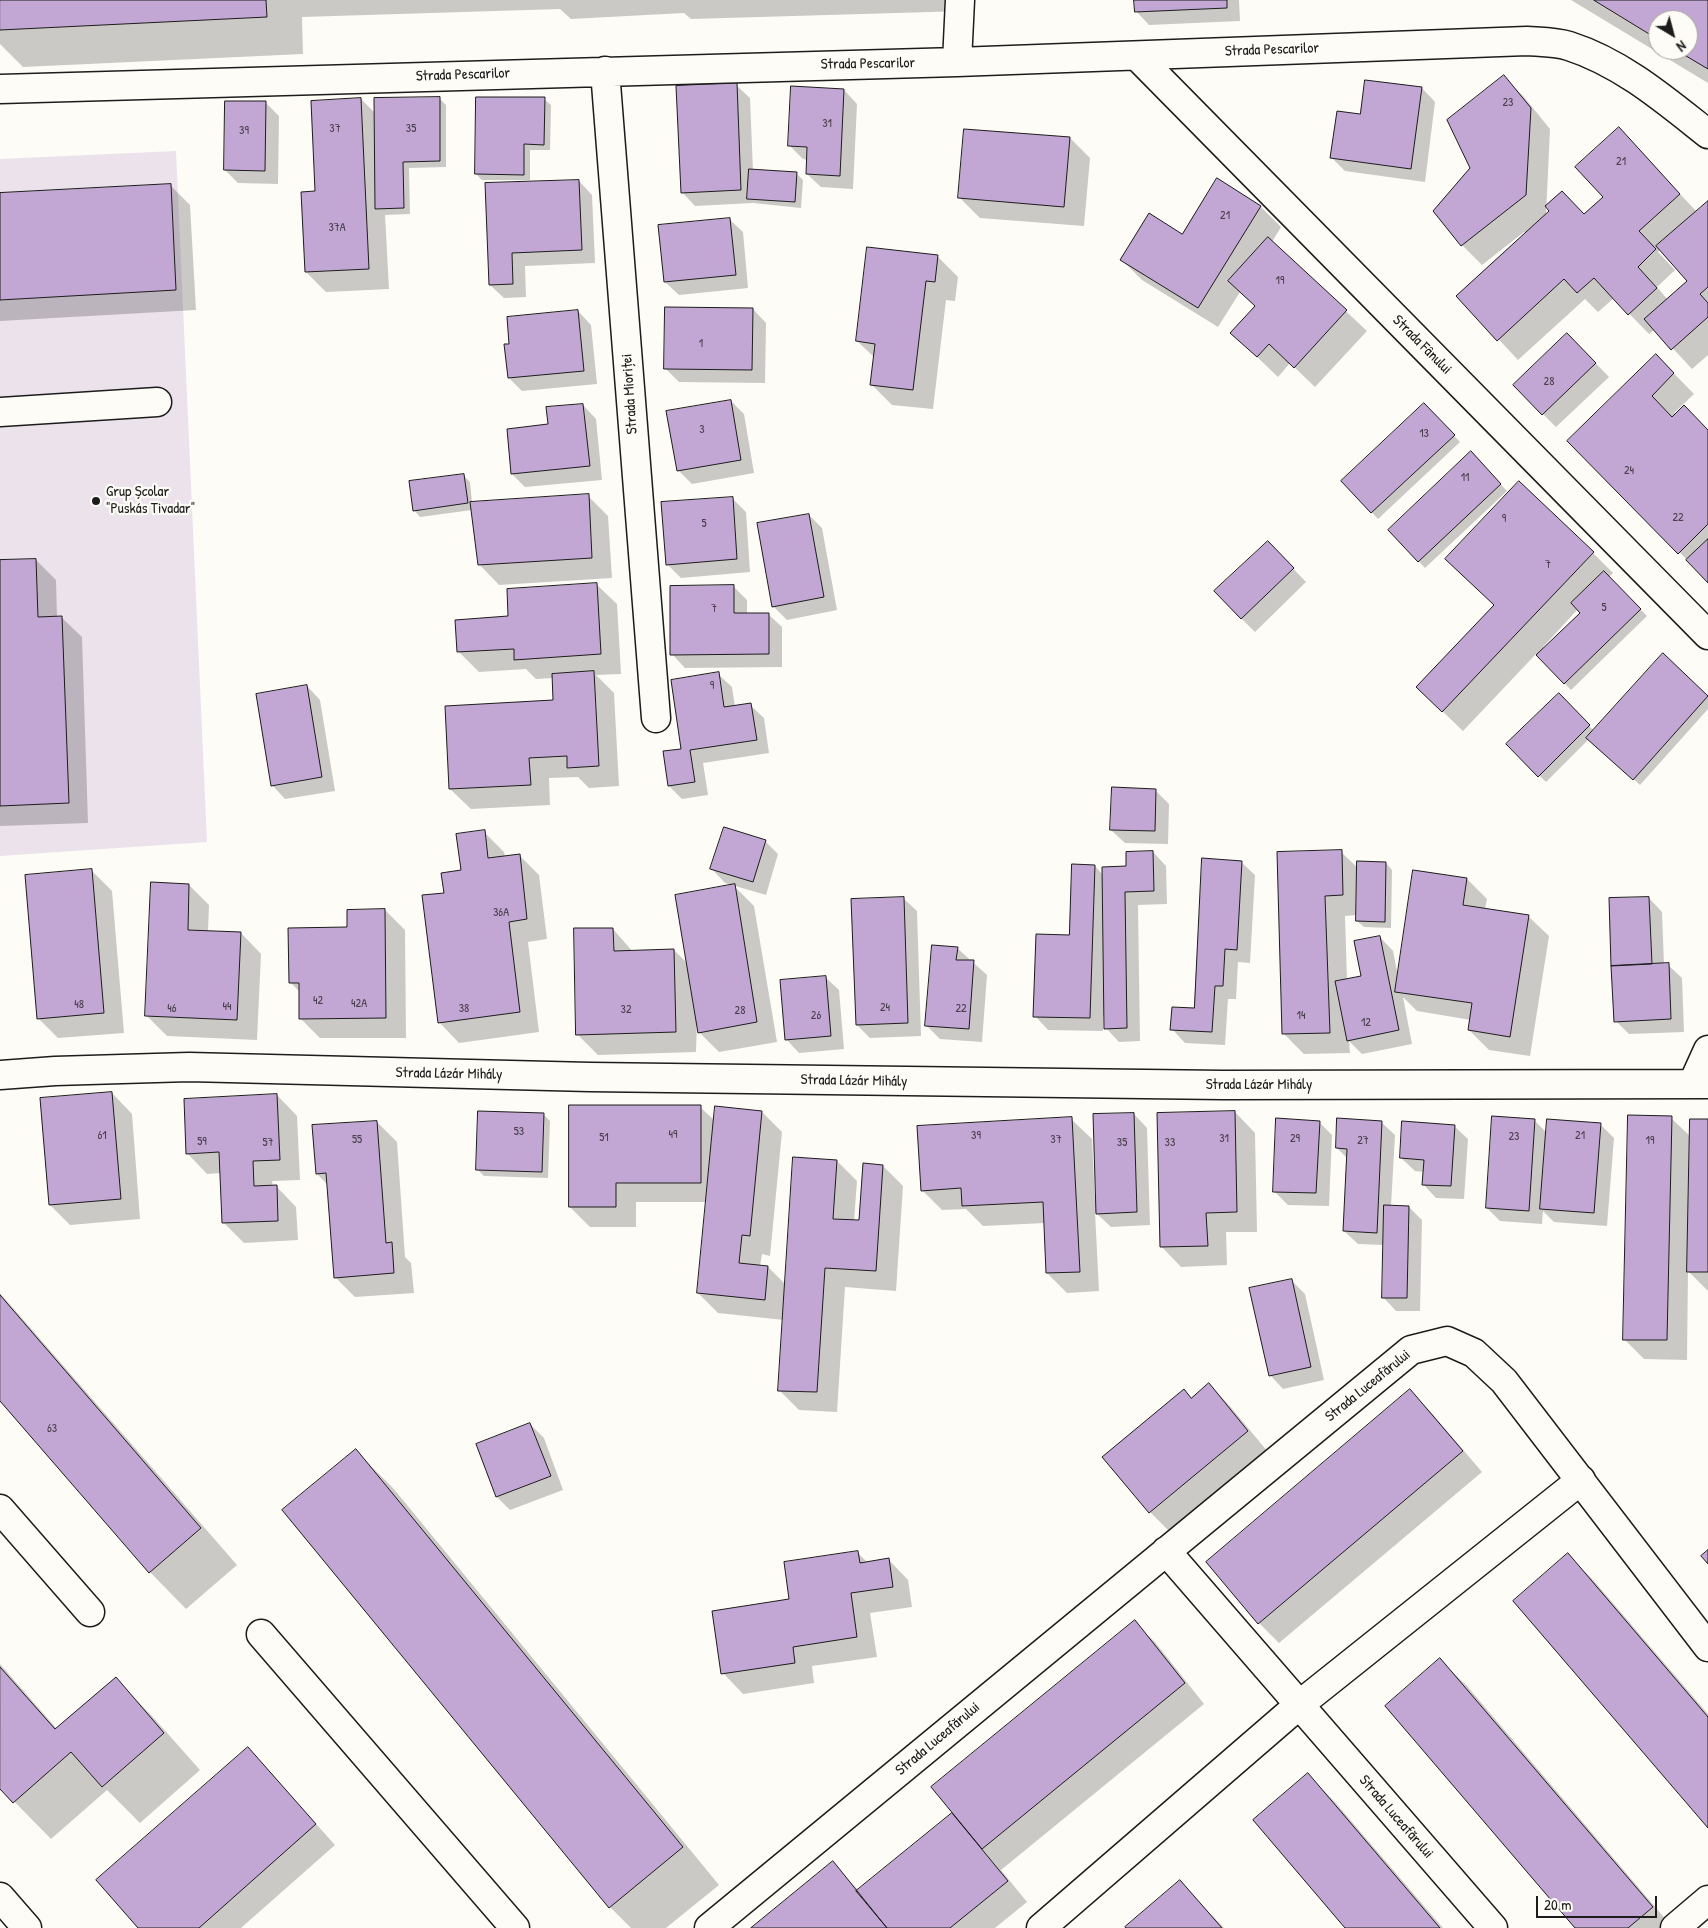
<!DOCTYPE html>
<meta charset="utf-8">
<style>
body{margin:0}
#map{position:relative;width:1708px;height:1928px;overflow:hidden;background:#fdfcf7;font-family:"Patrick Hand",sans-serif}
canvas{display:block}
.north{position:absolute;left:1648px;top:10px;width:50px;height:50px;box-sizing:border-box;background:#fdfcf7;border:1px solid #a3a29f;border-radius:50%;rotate:143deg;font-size:14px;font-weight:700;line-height:20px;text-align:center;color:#1c1c1c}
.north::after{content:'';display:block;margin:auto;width:18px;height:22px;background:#1c1c1c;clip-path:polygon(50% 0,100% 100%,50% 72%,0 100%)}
.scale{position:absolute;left:1536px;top:1896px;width:121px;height:22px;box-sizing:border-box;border:2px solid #1c1c1c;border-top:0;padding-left:6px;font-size:15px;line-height:18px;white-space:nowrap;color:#1c1c1c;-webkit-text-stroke:4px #fdfcf7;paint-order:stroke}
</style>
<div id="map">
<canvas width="1708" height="1928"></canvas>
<div class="north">N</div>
<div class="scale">20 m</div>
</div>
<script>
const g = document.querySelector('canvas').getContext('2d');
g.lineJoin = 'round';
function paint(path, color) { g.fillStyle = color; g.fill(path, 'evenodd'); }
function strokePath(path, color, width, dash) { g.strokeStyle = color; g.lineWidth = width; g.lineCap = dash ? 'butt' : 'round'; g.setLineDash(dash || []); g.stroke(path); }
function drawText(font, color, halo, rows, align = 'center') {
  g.font = font + ' "Patrick Hand",sans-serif'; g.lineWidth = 4.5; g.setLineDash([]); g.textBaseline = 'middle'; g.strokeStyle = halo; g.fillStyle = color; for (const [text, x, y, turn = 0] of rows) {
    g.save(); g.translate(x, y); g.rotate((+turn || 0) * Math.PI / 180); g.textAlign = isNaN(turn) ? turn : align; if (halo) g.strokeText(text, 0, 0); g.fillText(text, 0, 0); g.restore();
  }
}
const built = new Path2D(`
 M176,151L207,842L0,856V159Z`);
const shadow = new Path2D(`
 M0,0H965V11L691,19L684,13L571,19L560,9L302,17L303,54L23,67L0,44Z
 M1135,0H1239L1240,21L1149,25L1136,11Z
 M1571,0H1708V83ZM1658,20H1688V50H1658Z
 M1504,77L1524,97L1550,129L1546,215H1584L1605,197L1619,129L1697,212L1708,202V355L1692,369L1655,329L1649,334L1614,298L1598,312L1585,299L1518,360L1458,296L1526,233L1524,232L1482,265L1462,245L1435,211L1471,168ZM1661,249L1689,281L1668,300L1657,287L1675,270L1658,252Z
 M1366,81L1422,88L1435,102L1425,182L1345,171L1332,158L1361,115Z
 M736,85L750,98L753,171L797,174L803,180L801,208L753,203L695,206L682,192Z
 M844,90L857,104L853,189L821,187L807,174L808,160L803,159L790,146Z
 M439,98L446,105V167L409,168L410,214L385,215L389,289L326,292L306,272L317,193L361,99L376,114Z
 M544,99L551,105L550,150H530V180H482L476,174Z
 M265,102L279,116L278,184L238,183L225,170Z
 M1070,138L1090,158L1084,226L980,218L959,197Z
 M1218,180L1261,207L1281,227L1272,242L1367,331L1315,387L1290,363L1278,377L1232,333L1256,307L1240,292L1218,327L1142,280L1122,260L1183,236Z
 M579,181L592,195L595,263L525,266L526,297L504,298L490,285L486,185Z
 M170,185L190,205L196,310L0,321V195Z
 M729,219L743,232L748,288L679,295L665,282Z
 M938,257L958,277L955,301L946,300L933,409L892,405L872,385L875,358L857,341Z
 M753,309L766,323L765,383L679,382L665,368Z
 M578,311L591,325L597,384L522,391L509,378L510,345Z
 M1581,348L1609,377L1556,427L1543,414Z
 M1656,355L1694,394L1674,413L1708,431V581L1569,441Z
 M731,401L744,414L754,473L692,484L678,470Z
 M1424,404L1460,442L1378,519L1342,481Z
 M583,405L596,419L602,480L525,487L512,474L549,425Z
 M1471,453L1507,491L1425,568L1389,530Z
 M463,475L470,482L472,503L588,496L608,516L612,578L499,585L479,564L472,510L420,517L414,510Z
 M732,498L746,512L750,572L681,578L667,564Z
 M809,515L822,528L837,610L787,620L773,606Z
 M1593,553L1613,573L1609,577L1647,616L1571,690L1536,654L1463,731L1438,707L1495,606L1447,559ZM1578,609L1582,613L1545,648L1543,647Z
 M1281,556L1306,582L1255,632L1241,618Z
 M36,560L56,580L57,617H61L82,637L88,823L0,826V561Z
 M596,584L617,604L621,674L596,675L614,693L619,786L589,788L578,777L549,778L550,805L471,809L450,789L554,701L553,678L536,679L526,669L479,672L459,652L509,617Z
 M734,587L747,600V614H768L782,627V667L685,668L672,654Z
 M1663,655L1708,696V709L1640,785L1589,739L1546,782L1508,744L1559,695L1594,731Z
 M718,674L732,687L735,707L750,705L764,718L769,753L703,763L708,795L682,799L669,786Z
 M307,686L320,700L335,791L285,799L272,785Z
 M1156,791L1169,804L1168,844L1125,843L1111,830Z
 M484,832L504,852L505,857L519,855L539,875L547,939L528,942L539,1032L459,1043L439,1022L462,871Z
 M765,841L778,854L766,895L725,883L712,869Z
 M1153,852L1166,866L1167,904L1138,905L1140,1041L1119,1042L1106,1028L1105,1016H1103V1031L1048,1030L1035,1016L1070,936L1095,866L1103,875L1128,867Z
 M1341,852L1358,868L1386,863L1392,870L1391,928L1364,927L1357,921V915L1345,916L1347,980L1363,977L1380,937L1393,951L1398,976L1467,879L1487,899L1485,909L1528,916L1549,936L1530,1056L1489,1050L1469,1030L1471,1020L1417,1011L1403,997L1412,1044L1362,1054L1349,1041L1350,1053L1304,1054L1284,1034L1278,853Z
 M1241,862L1255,875L1250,963L1238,962L1236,999H1228L1225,1045L1185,1043L1172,1029L1195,1010Z
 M92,871L112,891L124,1033L58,1038L38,1018Z
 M189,885L209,905L208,932L241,933L261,954L257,1040L167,1036L147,1016Z
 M734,886L754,906L777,1042L719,1052L699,1032L697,1020L696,1052L598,1055L577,1034L613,929L633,952L674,950L688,964Z
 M903,898L917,911L921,1036L870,1038L857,1025Z
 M1649,898L1662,912L1664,965H1668L1682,978L1684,1032L1629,1034L1616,1021Z
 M385,910L405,930L406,1038H320L300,1018V992L291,983L348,929Z
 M957,948L987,975L982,1042L940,1039L926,1025Z
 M825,977L839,990L844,1049L799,1053L786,1039Z
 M112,1093L132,1114L140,1219L70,1225L50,1205Z
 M277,1095L297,1116L300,1180L272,1181L273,1187L276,1186L296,1207L298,1240L244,1243L223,1222L221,1173L207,1174L187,1153Z
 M700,1107L715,1121L762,1112L782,1132L770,1256L762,1254L760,1266L768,1267L786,1285L837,1161L857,1181L854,1221H860L883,1166L903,1186L896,1291L845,1287L837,1412L799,1410L779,1390L784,1320L718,1313L698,1293L707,1202H636V1227H590L570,1207Z
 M1235,1112L1255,1133L1257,1232H1226L1227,1265L1181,1267L1161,1246Z
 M1134,1114L1147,1128L1150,1225L1111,1227L1095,1212L1099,1291L1067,1293L1047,1273L1045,1223L983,1226L966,1209L942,1210L922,1190L1071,1119L1092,1139L1095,1201H1097Z
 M544,1115L550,1121L548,1178L484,1176L478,1170Z
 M1671,1118L1691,1137L1708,1120V1291L1688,1271L1687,1360L1644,1359L1624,1339Z
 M1534,1120L1547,1133L1600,1124L1614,1138L1607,1226L1554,1222L1543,1211L1542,1224L1500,1221L1487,1208Z
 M377,1122L397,1142L405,1257L411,1263L414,1293L355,1297L335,1277L328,1185L317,1174Z
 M1319,1122L1332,1135L1329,1206L1288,1205L1274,1191Z
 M1381,1122L1395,1135L1391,1206L1409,1207L1422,1220L1420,1311H1396L1383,1297L1384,1245L1358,1244L1344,1231L1347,1158L1337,1148Z
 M1454,1126L1468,1139L1464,1199L1436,1198L1423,1184L1424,1172L1415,1171L1401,1158Z
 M1291,1280L1305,1294L1324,1380L1283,1389L1270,1375Z
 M0,1293L237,1565L186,1609L150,1572L0,1399Z
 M1209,1384L1229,1405L1268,1452L1170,1532L1150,1512L1184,1391L1192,1399Z
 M1410,1391L1430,1411L1482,1472L1279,1643L1259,1623Z
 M530,1424L544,1438L563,1490L510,1510L497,1497Z
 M356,1451L393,1488L719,1885L666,1928H631L610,1907Z
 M858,1553L868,1563L888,1559L908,1580L912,1607L870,1613L877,1657L812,1666L814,1683L743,1694L723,1673L790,1600Z
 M1568,1555L1594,1581L1708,1714V1827Z
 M1134,1622L1155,1642L1204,1704L1001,1870L1027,1902L995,1928H753L832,1863L859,1891L954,1813Z
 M1440,1660L1467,1686L1673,1928H1577Z
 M0,1664L57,1729L116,1679L152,1716L200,1770L140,1823L107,1790L51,1839L0,1787Z
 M248,1748L335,1845L241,1928H140Z
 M1308,1775L1334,1801L1443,1928H1347Z
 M1180,1882L1224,1928H1127Z`);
const building = new Path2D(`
 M0,0H266L267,17L0,30Z
 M1134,0H1227V8L1135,12Z
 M1594,0H1708V69L1676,50H1688V20H1658V39Z
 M1504,75L1531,108L1526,195L1461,246L1433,211L1470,168L1447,120Z
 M1365,80L1422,87L1411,169L1330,158L1337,111L1360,114Z
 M737,83L741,190L681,193L676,86Z
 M791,86L844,89L840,176L806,174L807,147L788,146Z
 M440,97V161L403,162L404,208L375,209L374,98Z
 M476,97H545L544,145L524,144V175L475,174Z
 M361,98L369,269L305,272L301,192L315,191L311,101Z
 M225,101H266L265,171L224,170Z
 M1619,127L1680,194L1639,231L1656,249L1638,267L1657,288L1628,315L1594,278L1577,293L1564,279L1497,341L1456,296L1549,211L1545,206L1562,191L1584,214L1603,197L1575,167Z
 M964,129L1070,137L1064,207L958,198Z
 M749,169L797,172L795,202L747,199Z
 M1217,178L1261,206L1198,308L1120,260L1149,213L1182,234Z
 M579,180L582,250L512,253L513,284L489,285L485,183Z
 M171,184L176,290L0,300V193Z
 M1708,201V287L1700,294L1708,303V317L1671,350L1644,319L1687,281L1656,246Z
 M730,218L736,275L664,282L658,225Z
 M1268,237L1347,310L1294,368L1269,344L1257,357L1230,333L1255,306L1228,281Z
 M867,247L938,255L935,282L926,281L913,390L870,385L875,344L856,341Z
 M665,307L753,308L752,370L664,369Z
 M578,310L584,371L508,378L504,344H509L507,317Z
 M1567,333L1596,363L1542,415L1513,385Z
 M1656,354L1674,373L1652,396L1672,417L1684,405L1708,430V524L1678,554L1567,441Z
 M731,400L741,460L677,471L666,411Z
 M1424,403L1455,435L1371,513L1341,481Z
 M583,404L590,466L511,474L507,429L548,424L546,407Z
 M1471,451L1501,484L1418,562L1388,530Z
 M464,474L468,503L413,511L409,481Z
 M1519,481L1594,552L1442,712L1416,687L1494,605L1445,559Z
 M589,494L592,558L478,565L470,502Z
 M733,497L737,559L666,565L661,502Z
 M809,514L824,597L772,607L757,523Z
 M1708,539V583L1686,560Z
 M1268,541L1294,568L1241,619L1214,591Z
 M36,559L38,617L62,616L69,803L0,806V560Z
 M1604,571L1641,609L1564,684L1536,655L1580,613L1571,603Z
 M597,583L601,654L514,660V649L457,652L455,620L508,616L507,589Z
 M734,585V613H769V654L670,655V586Z
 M1663,653L1708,696L1633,780L1586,738Z
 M594,671L599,766L567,768V756L529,758L531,785L449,789L445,706L553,700L552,674Z
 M719,672L724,707L751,703L757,740L690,750L695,782L668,786L663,751L681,749L671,680Z
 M307,685L322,777L271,786L256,694Z
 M1559,693L1590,725L1538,777L1506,744Z
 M1112,787L1156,789L1155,831L1110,830Z
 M724,827L766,840L753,882L710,869Z
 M485,830L488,858L520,854L527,919L509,922L520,1012L438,1023L422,895L444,893L441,873L461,870L456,834Z
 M1342,850L1343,895L1325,896L1330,1033L1282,1034L1277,852Z
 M1153,851L1154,891L1125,892L1127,1028L1104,1029L1102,867L1126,866V852Z
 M1202,858L1242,861L1237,950L1225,949L1223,986H1215L1212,1032L1170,1030L1172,1007L1194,1008Z
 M1357,861L1386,862L1385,922L1356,921Z
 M1072,864L1095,865L1090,1018L1033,1017L1036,934L1069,935Z
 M92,869L104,1013L37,1019L25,875Z
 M1413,870L1467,878L1463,905L1529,915L1510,1037L1468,1030L1472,1003L1395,992Z
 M151,882L189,884L188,930L241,932L237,1020L145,1016Z
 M735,884L757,1022L698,1033L675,895Z
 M904,897L908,1023L856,1025L851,899Z
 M1649,897L1652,964L1611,966L1609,898Z
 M385,909L386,1018L299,1019V983H289L288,928L347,927V910Z
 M574,928H613L614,951L674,949L676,1032L576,1035Z
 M1380,936L1399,1030L1347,1041L1335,981L1361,976L1354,941Z
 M932,945L958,947L956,960H974L969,1029L925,1026Z
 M1669,963L1671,1019L1614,1022L1611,966Z
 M826,976L831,1036L785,1040L780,980Z
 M112,1092L121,1199L49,1205L40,1098Z
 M277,1094L280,1160L253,1161L254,1186L277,1185L278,1221L222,1223L219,1152L186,1154L184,1099Z
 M569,1105H701V1183H616V1207H569Z
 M715,1106L762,1111L750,1236L742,1235L739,1263L768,1266L765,1300L697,1293Z
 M478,1111L544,1113L542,1172L476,1170Z
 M1235,1111L1237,1212L1206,1213L1208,1246L1160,1247L1157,1113Z
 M1134,1113L1137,1212L1096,1214L1093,1114Z
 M1628,1115L1672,1116L1667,1340H1623Z
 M1492,1116L1535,1119L1529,1211L1486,1208Z
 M1072,1117L1080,1272L1046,1273L1043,1202L962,1206L961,1188L921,1191L917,1126Z
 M1276,1118L1320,1121L1316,1193L1273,1192Z
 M1337,1118L1382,1121L1377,1233L1343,1231L1347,1149L1336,1148Z
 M1547,1119L1601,1123L1594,1213L1540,1209Z
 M1690,1119H1708V1272H1687Z
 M377,1121L386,1243L392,1242L394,1273L334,1278L326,1173L316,1174L312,1125Z
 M1402,1121L1455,1125L1451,1186L1422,1185L1424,1160L1400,1158Z
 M793,1157L837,1160L833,1219L859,1220L863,1163L883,1165L876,1271L825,1268L817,1392L778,1391Z
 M1384,1205L1409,1206L1407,1298H1382Z
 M1292,1279L1311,1367L1269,1376L1249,1288Z
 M0,1295L201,1528L149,1573L0,1401Z
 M1209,1383L1248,1431L1149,1513L1102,1457L1184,1389L1191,1398Z
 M1410,1389L1463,1451L1258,1624L1206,1562Z
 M530,1423L551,1476L496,1497L476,1444Z
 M356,1449L683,1847L609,1908L282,1510Z
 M1708,1550V1564L1701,1556Z
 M858,1551L860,1563L889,1558L893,1587L851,1593L857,1637L793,1647L795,1663L721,1674L712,1611L789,1599L784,1562Z
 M1568,1553L1708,1717V1828L1513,1601Z
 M1135,1620L1185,1683L982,1849L931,1787Z
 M1440,1658L1653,1907L1628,1928H1575L1385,1706Z
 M0,1667L55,1729L116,1677L164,1733L102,1787L71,1752L13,1803L0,1789Z
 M248,1747L316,1824L199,1928H138L96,1880Z
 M1308,1773L1440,1928H1345L1253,1820Z
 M952,1813L1008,1881L950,1928H887L856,1891Z
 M833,1861L887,1928H751Z
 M1180,1880L1222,1928H1126L1125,1927Z`);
const minor = new Path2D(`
 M1137,56L1708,635
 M957,62L960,0
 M605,71L656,718
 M0,89L957,62L1527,41C1540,42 1556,42 1569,46C1622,63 1665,100 1708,134
 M0,412L157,402
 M0,1075L55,1071L189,1067L590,1077L1223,1085L1708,1084
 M1693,1083L1708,1050
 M0,1509L90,1612
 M1166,1551L1493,1928
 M261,1634L515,1928
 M709,1928L1411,1350L1447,1341L1474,1353L1504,1381L1708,1647
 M1041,1928L1299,1705L1581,1480
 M1675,1928L1708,1900`);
const major = new Path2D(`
 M0,1897L27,1928`);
const markers = [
 [96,501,5,"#1c1c1c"]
];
const numberNames = [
 ["23",1508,103],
 ["31",827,124],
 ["37",335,129],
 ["35",411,129],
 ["39",244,131],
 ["21",1621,162],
 ["21",1225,216],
 ["37A",337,228],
 ["19",1280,281],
 ["1",701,344],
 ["28",1549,382],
 ["3",702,430],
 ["13",1424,434],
 ["24",1629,471],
 ["11",1465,478],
 ["22",1678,518],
 ["9",1504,519],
 ["5",704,524],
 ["7",1548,565],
 ["5",1604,608],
 ["7",714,609],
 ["9",712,686],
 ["36A",501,913],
 ["42",318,1001],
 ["42A",359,1004],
 ["48",79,1005],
 ["44",227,1007],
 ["24",885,1008],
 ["46",172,1009],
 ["38",464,1009],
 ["22",961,1009],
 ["32",626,1010],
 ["28",740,1011],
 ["26",816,1016],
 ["14",1301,1016],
 ["12",1366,1023],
 ["53",519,1132],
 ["49",673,1135],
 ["61",102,1136],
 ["39",976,1136],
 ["21",1580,1136],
 ["23",1514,1137],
 ["51",604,1138],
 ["31",1224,1139],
 ["29",1295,1139],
 ["55",357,1140],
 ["37",1056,1140],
 ["27",1363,1141],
 ["19",1650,1141],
 ["59",202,1142],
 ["57",268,1143],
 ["35",1122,1143],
 ["33",1170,1143],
 ["63",52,1429]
];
const streetNames = [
 ["Strada Pescarilor",1272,50,-2],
 ["Strada Pescarilor",868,64,-1],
 ["Strada Pescarilor",463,75,-2],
 ["Strada Fânului",1422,345,45],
 ["Strada Mioriței",630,394,-94],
 ["Strada Lázár Mihály",449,1074,1],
 ["Strada Lázár Mihály",854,1081,1],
 ["Strada Lázár Mihály",1259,1085],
 ["Strada Luceafărului",1368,1386,-39],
 ["Strada Luceafărului",938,1739,-40],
 ["Strada Luceafărului",1396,1817,49]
];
const poiNames = [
 ["Grup Școlar",106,492],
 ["\"Puskás Tivadar\"",106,509]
];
paint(built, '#ebe2ec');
paint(shadow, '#0003');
paint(building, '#c2a6d3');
strokePath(building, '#1c1c1c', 1);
strokePath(minor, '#1c1c1c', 31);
strokePath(major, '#1c1c1c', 31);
strokePath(minor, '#fdfcf7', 28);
strokePath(major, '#fdfcf7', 28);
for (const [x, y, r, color] of markers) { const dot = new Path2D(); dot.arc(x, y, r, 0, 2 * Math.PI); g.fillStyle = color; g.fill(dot); strokePath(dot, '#fdfcf7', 2); }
drawText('12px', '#463e4a', null, numberNames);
drawText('15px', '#1c1c1c', '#fdfcf7', streetNames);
drawText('15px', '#1c1c1c', '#fdfcf7', poiNames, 'left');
</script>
